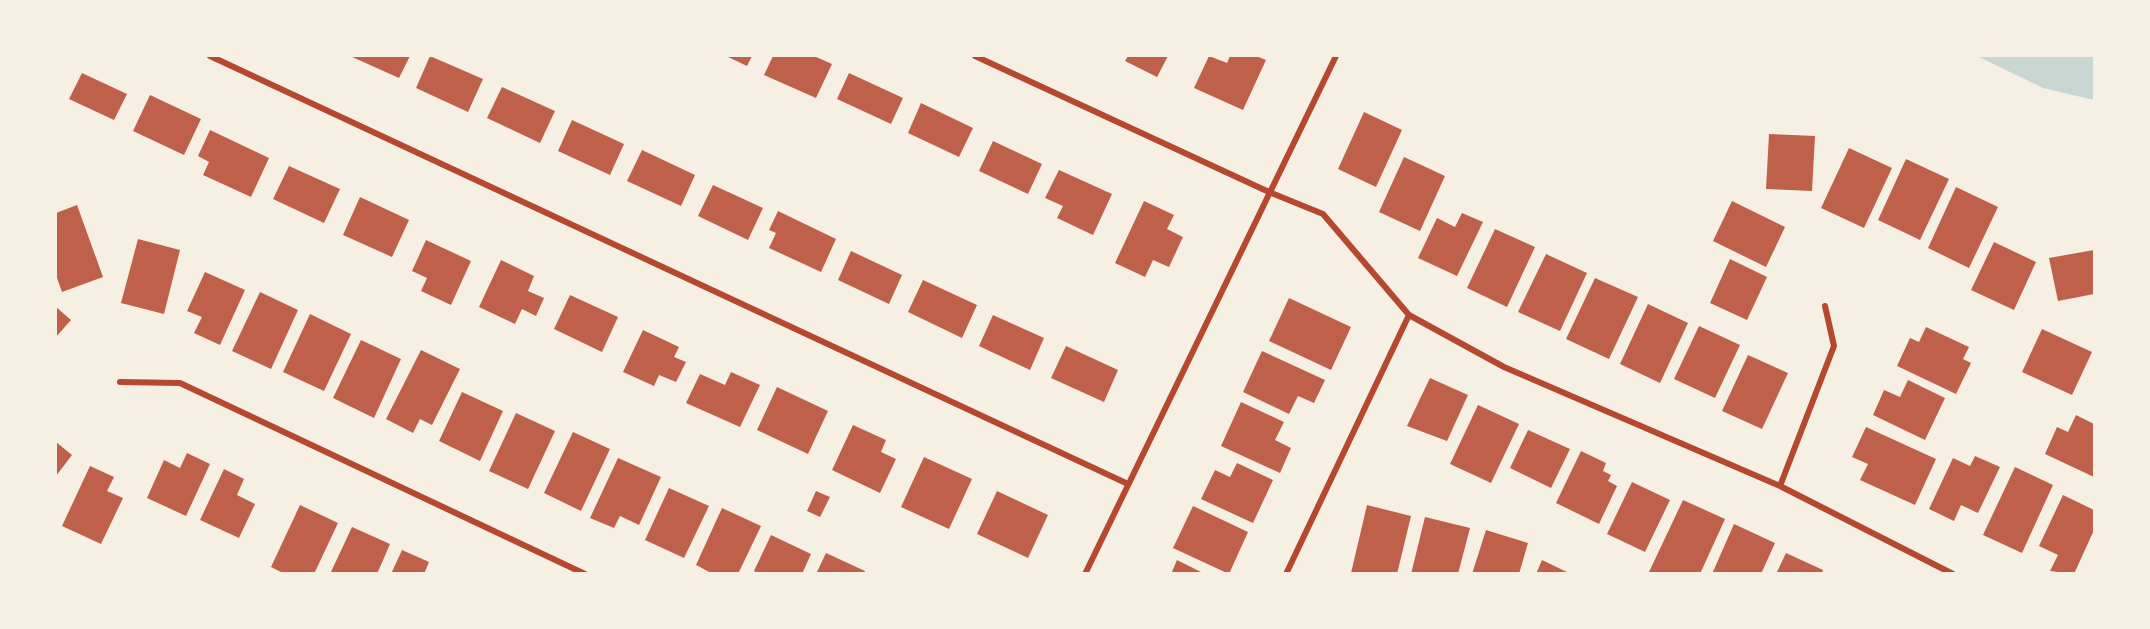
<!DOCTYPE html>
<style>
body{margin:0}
#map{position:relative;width:2150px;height:629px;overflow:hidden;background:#f6efe4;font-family:"DejaVu Sans",sans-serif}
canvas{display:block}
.frame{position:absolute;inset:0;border:57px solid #f6efe4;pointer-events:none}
</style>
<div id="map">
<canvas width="2150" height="629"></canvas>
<div class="frame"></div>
</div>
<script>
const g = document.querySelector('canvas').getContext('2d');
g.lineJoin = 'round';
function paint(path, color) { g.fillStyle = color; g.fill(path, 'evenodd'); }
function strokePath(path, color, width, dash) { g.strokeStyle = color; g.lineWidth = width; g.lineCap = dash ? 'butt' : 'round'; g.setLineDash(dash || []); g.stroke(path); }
const water = new Path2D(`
 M1977,56H2094V100L2043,88Z`);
const building = new Path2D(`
 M350,56H410L399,78Z
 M430,56L483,79L468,112L416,88Z
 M726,56H752L747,66Z
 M773,56H814L832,64L816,98L764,75Z
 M1128,56H1168L1157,77L1125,61Z
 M1209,56L1227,63L1230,56H1256L1266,60L1243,110L1194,88Z
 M82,73L127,94L114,120L69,99Z
 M849,73L903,98L891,124L837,99Z
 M502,87L555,111L540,143L487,118Z
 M150,95L201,119L184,155L133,131Z
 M921,103L973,128L959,157L908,133Z
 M1364,112L1402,130L1376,187L1338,169Z
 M572,120L624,144L610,175L558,151Z
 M210,130L269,158L251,197L203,175L209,162L198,156Z
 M1769,134L1815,136L1812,191L1766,189Z
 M993,141L1042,164L1028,194L979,171Z
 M1849,148L1892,168L1864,228L1821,208Z
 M642,150L695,175L681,206L627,181Z
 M1404,157L1445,176L1420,231L1379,212Z
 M1906,159L1949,179L1920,240L1878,220Z
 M289,166L340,189L324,223L273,199Z
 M1059,170L1112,194L1093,235L1057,218L1063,206L1045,198Z
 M713,185L763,208L748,240L698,216Z
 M1956,187L1998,207L1969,268L1928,248Z
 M360,197L409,220L392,257L343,235Z
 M1144,201L1174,215L1167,229L1183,237L1169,267L1153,260L1145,277L1115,263Z
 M1732,201L1785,227L1766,267L1713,241Z
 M77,205L103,277L62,292L56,275V213Z
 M778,211L836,239L821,272L769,248L776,233L769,230Z
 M1462,213L1483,222L1457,276L1418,258L1437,218L1455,227Z
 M1495,229L1535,247L1507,307L1467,288Z
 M138,239L180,250L164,314L121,303Z
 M426,240L471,261L451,305L421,291L427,278L412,271Z
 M1994,242L2036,262L2014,310L1971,290Z
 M2094,250V294L2058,301L2049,258Z
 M851,251L902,275L889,304L838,280Z
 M1546,254L1587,273L1560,331L1518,312Z
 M1730,259L1767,277L1747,320L1710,303Z
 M501,260L534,276L528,291L544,298L536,316L522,309L515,324L479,307Z
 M205,272L245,290L220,345L194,333L202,317L187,311Z
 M1595,278L1638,297L1609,359L1566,339Z
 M923,280L977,305L962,338L908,312Z
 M260,292L298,310L271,369L232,351Z
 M570,295L618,317L602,352L554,329Z
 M1289,298L1351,327L1331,370L1269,341Z
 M1648,304L1688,323L1660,383L1620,364Z
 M56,307L71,320L56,337Z
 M310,314L351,334L324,391L283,372Z
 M993,315L1044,338L1030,370L979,346Z
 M1699,326L1740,345L1715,398L1674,379Z
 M1926,327L1969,347L1963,359L1971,363L1956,394L1897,366L1910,338L1919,342Z
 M2042,329L2092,352L2072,395L2022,372Z
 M643,330L679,347L674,357L686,362L676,382L659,375L654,386L623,372Z
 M361,340L401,359L374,418L333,398Z
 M1066,346L1118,370L1104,402L1051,378Z
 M421,350L460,369L432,425L420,419L413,433L386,419Z
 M1262,351L1325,380L1314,403L1298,396L1289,414L1243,392Z
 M1748,355L1788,373L1762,429L1722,411Z
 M731,372L760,385L740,427L686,403L700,374L725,385Z
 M1430,378L1468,395L1447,441L1407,426Z
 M1908,380L1945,398L1925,440L1873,415L1884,390L1900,397Z
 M777,387L828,411L808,454L757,430Z
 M462,392L503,411L480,461L439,441Z
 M1241,402L1284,422L1275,440L1291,448L1280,473L1221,446Z
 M1478,405L1519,424L1491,483L1450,464Z
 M516,413L555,431L528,489L489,471Z
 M2076,415L2094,424V477L2045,454L2057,427L2068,432Z
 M853,425L886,440L881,452L896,459L880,493L832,470Z
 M1866,427L1936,459L1915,505L1860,480L1868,464L1852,457Z
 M1528,430L1570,449L1551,488L1510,468Z
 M573,432L610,449L581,511L544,493Z
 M56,442L72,455L56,476Z
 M1581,451L1606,463L1603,471L1611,475L1608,481L1617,486L1599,524L1556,503Z
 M187,453L210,464L186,516L147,498L164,460L180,468Z
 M1975,456L2000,467L1978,513L1961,505L1954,521L1929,509L1953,458L1970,466Z
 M924,457L972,479L949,529L901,507Z
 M618,458L661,477L639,525L620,516L614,528L590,518Z
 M1237,463L1273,480L1253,523L1201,499L1215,470L1230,477Z
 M90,466L114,477L107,491L123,498L101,544L62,526Z
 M2015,467L2053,485L2022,553L1983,535Z
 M224,469L244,479L237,495L255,504L239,538L200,520Z
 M1632,482L1670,500L1645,552L1607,534Z
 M669,488L709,506L684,558L645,540Z
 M816,491L830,497L820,517L807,511Z
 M997,491L1048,515L1028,558L977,534Z
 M2063,495L2094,510V530L2074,574L2050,571L2058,555L2039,546Z
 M1683,500L1725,519L1700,574H1652L1649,572Z
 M300,505L338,523L314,574H285L271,567Z
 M1367,505L1411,516L1397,574L1351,573Z
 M1193,506L1248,532L1229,574L1173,548Z
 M722,508L761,526L738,574H713L696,565Z
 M1425,517L1470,528L1458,574H1411Z
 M1734,524L1775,543L1761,574H1712Z
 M352,527L390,544L377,574H330Z
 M1486,530L1528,543L1519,574H1472Z
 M771,535L811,554L802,574H759L754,571Z
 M402,550L429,562L424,574H391Z
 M826,553L865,571L864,574H816Z
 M1786,553L1823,570L1822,574H1776Z
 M1177,560L1205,574H1171Z
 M1542,560L1571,574H1536Z`);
const minor = new Path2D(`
 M210,56L1128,484
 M975,56L1269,192L1323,214L1409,315L1504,367L1780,486L1953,574
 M120,382L180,383L585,574
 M1780,486L1834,346L1825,306
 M1085,574L1336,56
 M1286,574L1409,315`);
paint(water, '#c9d6d2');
paint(building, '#bf614a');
strokePath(minor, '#b5482f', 6);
</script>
